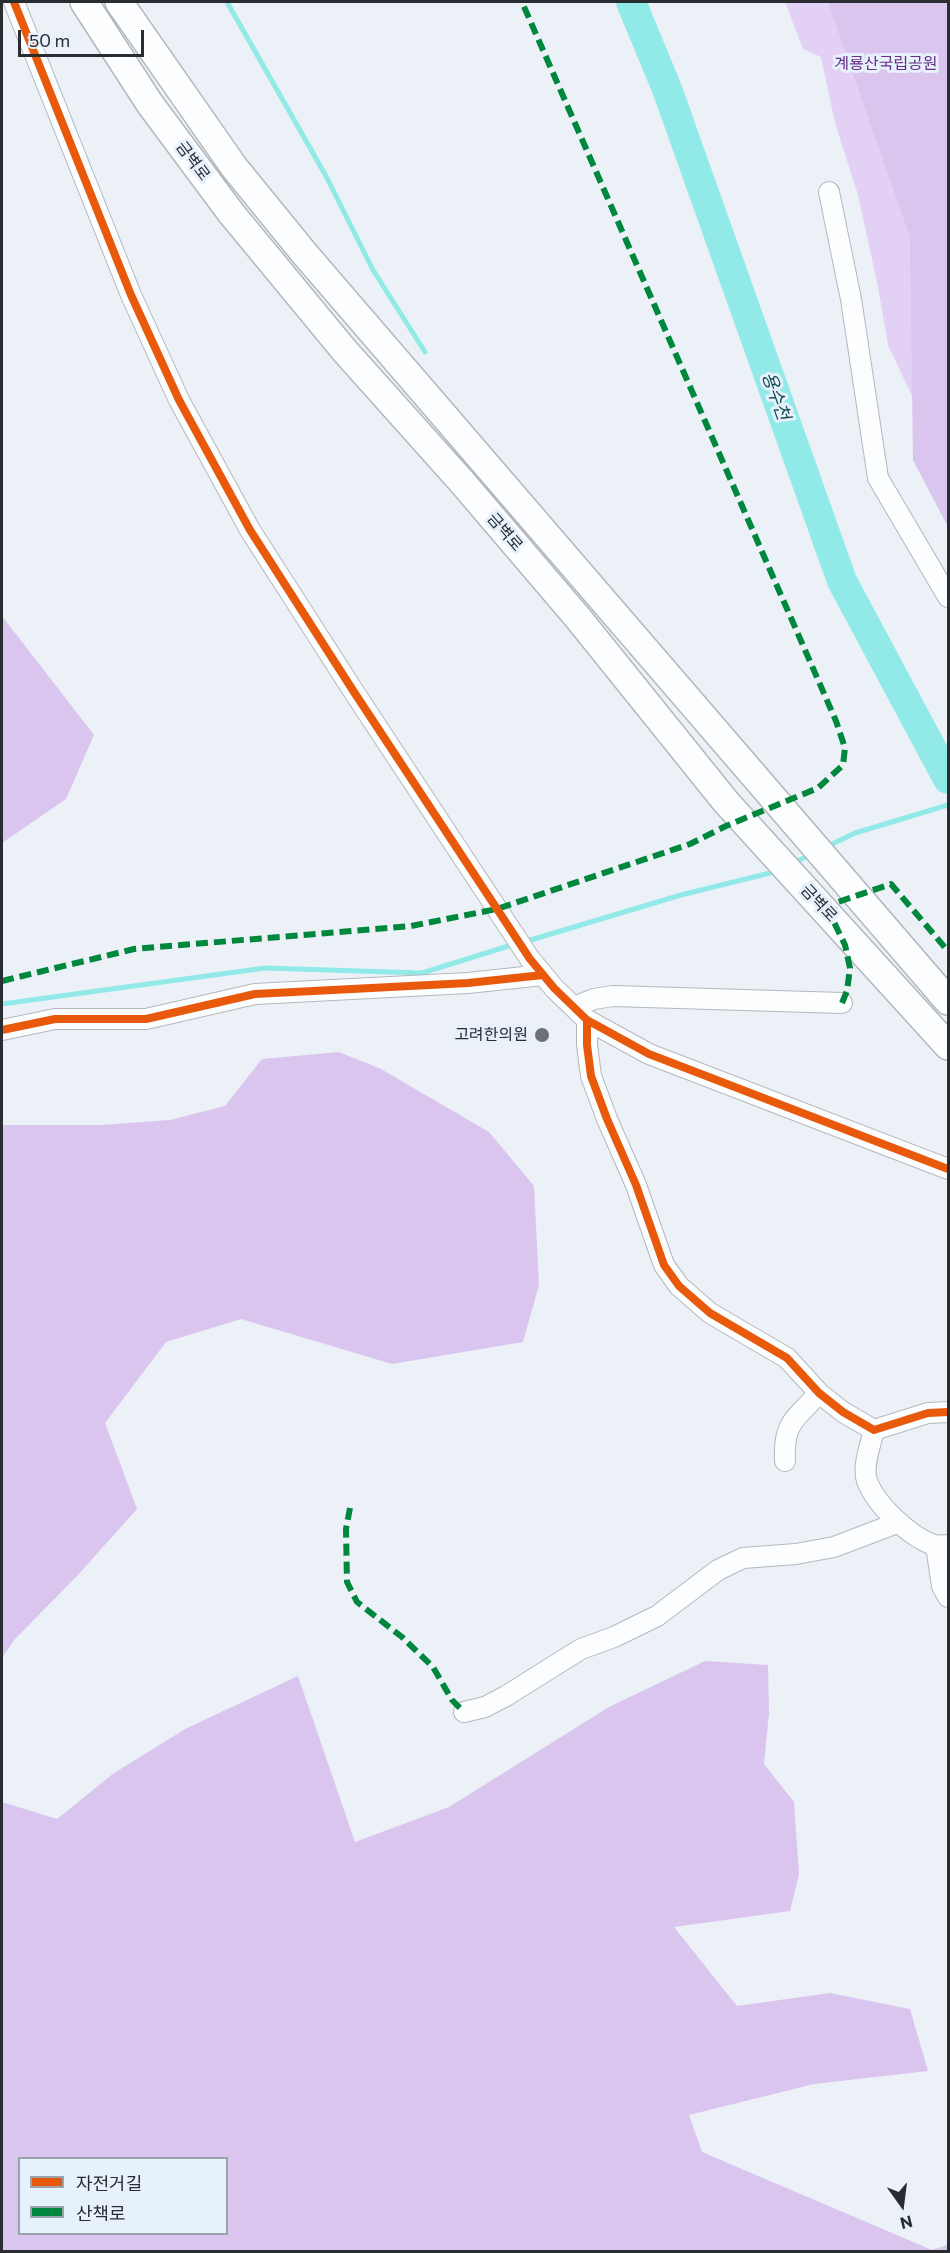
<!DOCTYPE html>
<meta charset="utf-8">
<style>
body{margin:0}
#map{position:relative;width:950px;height:2253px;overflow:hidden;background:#ebf1f7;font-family:Commissioner,"Noto Sans KR",sans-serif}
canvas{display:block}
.frame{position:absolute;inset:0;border:3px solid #292c31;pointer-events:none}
.legend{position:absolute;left:18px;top:2157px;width:210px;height:78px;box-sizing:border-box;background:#e6f1fc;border:2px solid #9aa2ab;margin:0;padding:8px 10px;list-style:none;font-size:18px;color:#292c31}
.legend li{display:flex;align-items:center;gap:12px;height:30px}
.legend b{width:30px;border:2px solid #9aa2ab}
.north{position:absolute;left:872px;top:2175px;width:60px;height:60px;-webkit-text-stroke:4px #e6f1fc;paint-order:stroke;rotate:166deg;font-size:16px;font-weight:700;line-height:24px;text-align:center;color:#292c31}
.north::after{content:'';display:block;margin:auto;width:21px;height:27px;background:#292c31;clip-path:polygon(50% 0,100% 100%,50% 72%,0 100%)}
.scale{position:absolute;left:18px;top:30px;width:126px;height:27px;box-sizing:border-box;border:3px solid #292c31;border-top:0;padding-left:8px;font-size:18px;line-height:21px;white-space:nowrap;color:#292c31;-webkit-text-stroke:4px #e6f1fc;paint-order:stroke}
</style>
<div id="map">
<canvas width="950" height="2253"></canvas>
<div class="frame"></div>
<ul class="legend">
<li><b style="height:8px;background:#e8590c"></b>자전거길</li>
<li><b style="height:8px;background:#00873e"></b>산책로</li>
</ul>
<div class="north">N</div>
<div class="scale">50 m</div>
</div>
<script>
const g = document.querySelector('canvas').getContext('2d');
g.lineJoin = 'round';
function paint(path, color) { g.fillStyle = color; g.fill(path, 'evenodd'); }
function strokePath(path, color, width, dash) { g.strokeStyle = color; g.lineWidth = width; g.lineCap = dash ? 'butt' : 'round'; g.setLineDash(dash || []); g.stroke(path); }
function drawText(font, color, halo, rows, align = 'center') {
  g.font = font + ' Commissioner,"Noto Sans KR",sans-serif'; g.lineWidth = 6; g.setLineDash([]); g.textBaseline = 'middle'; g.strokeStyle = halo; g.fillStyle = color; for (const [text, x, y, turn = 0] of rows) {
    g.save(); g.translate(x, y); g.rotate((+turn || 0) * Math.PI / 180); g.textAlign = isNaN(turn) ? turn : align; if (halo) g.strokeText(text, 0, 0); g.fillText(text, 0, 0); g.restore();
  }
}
const green = new Path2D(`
 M785,2H948L913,398L888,345L878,287L858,195L835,123L821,57L803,49Z`);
const forest = new Path2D(`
 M828,2H948V527L913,460L910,237Z
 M2,616L94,735L66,799L2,843Z
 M339,1052L381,1069L489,1132L534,1186L539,1285L523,1342L392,1364L241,1319L166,1342L105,1423L137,1509L77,1576L14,1640L2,1658V1125H100L170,1120L225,1106L262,1059Z
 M705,1661L768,1665L769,1713L764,1764L794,1802L799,1874L790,1911L674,1927L737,2006L830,1993L910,2009L928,2071L814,2084L689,2115L702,2152L932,2250L948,2245V2251H2V1802L57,1819L114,1773L187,1728L298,1676L355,1842L449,1807L609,1707ZM20,2158H226V2234H20Z`);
const stream = new Path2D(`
 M227,2L326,176L373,270L425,352
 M826,847L855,833L948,805
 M791,864L810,855
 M524,942L681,895L778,871
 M2,1004L265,968L422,973L515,944`);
const river = new Path2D(`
 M631,2L667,89L842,581L948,779`);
const minor = new Path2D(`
 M14,2L131,295L179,400L250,530L354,692L530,959L554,988L587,1020L649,1054L948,1169
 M829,192L851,299L878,478L948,597
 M574,1007L594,999L613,996L842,1003
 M587,1020V1045L591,1076L607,1119L636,1185L664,1265L679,1286L710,1313L787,1358L819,1393L843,1412L874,1430L928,1413L948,1412
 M2,1030L55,1019H146L255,994L468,983L543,975
 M874,1430C871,1444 862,1466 867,1481C876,1505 910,1537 934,1545C938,1546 944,1545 948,1545
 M785,1461C783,1422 795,1420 819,1393
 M936,1546L942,1586L948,1597
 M464,1712L485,1707L506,1696L581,1649L614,1637L657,1616L718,1570L743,1558L796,1554L834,1547L897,1523`);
const highway = new Path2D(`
 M84,2L150,104L231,213L344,350L462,482L578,618L726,802L948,1046
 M119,2L234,167L304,253L948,1001`);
const quiet = new Path2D(`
 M2,981L134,949L411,926L497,909L690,844L726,826L818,788L843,765L845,748L836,721L522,2
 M842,1003L847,991L850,968L845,945L832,918L833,910L838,902L891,884L948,951
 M350,1508L346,1529L347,1582L357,1602L402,1637L433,1667L452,1700L464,1712`);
const cycleway = new Path2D(`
 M14,2L131,295L179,400L250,530L354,692L530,959L554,988L587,1020L649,1054L948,1169
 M587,1020V1045L591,1076L607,1119L636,1185L664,1265L679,1286L710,1313L787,1358L819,1393L843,1412L874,1430L928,1413L948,1412
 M2,1030L55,1019H146L255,994L468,983L543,975`);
const markers = [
 [542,1035,8,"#6d7176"]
];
const parkNames = [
 ["계룡산국립공원",886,64]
];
const streetNames = [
 ["금벽로",193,161,53],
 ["금벽로",505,532,49],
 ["금벽로",819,903,47]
];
const poiNames = [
 ["고려한의원",528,1035]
];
const waterNames = [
 ["용수천",776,396,70]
];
paint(green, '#e2d1f4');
paint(forest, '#dac5ef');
strokePath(stream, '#91eae8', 5);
strokePath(river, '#91eae8', 30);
strokePath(minor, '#b4b8bd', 22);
strokePath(highway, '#b4b8bd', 30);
strokePath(minor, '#fcfdfe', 20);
strokePath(highway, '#fcfdfe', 27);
strokePath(quiet, '#00873e', 6, [12, 6]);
strokePath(cycleway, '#e8590c', 8);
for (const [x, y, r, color] of markers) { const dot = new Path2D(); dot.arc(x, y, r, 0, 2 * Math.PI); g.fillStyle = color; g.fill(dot); strokePath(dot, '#e6f1fc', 2); }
drawText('16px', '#673084', '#e6f1fc', parkNames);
drawText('16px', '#292c31', '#e6f1fc', streetNames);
drawText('16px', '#292c31', '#e6f1fc', poiNames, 'right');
drawText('italic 18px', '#164d4b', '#e6f1fc', waterNames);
</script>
